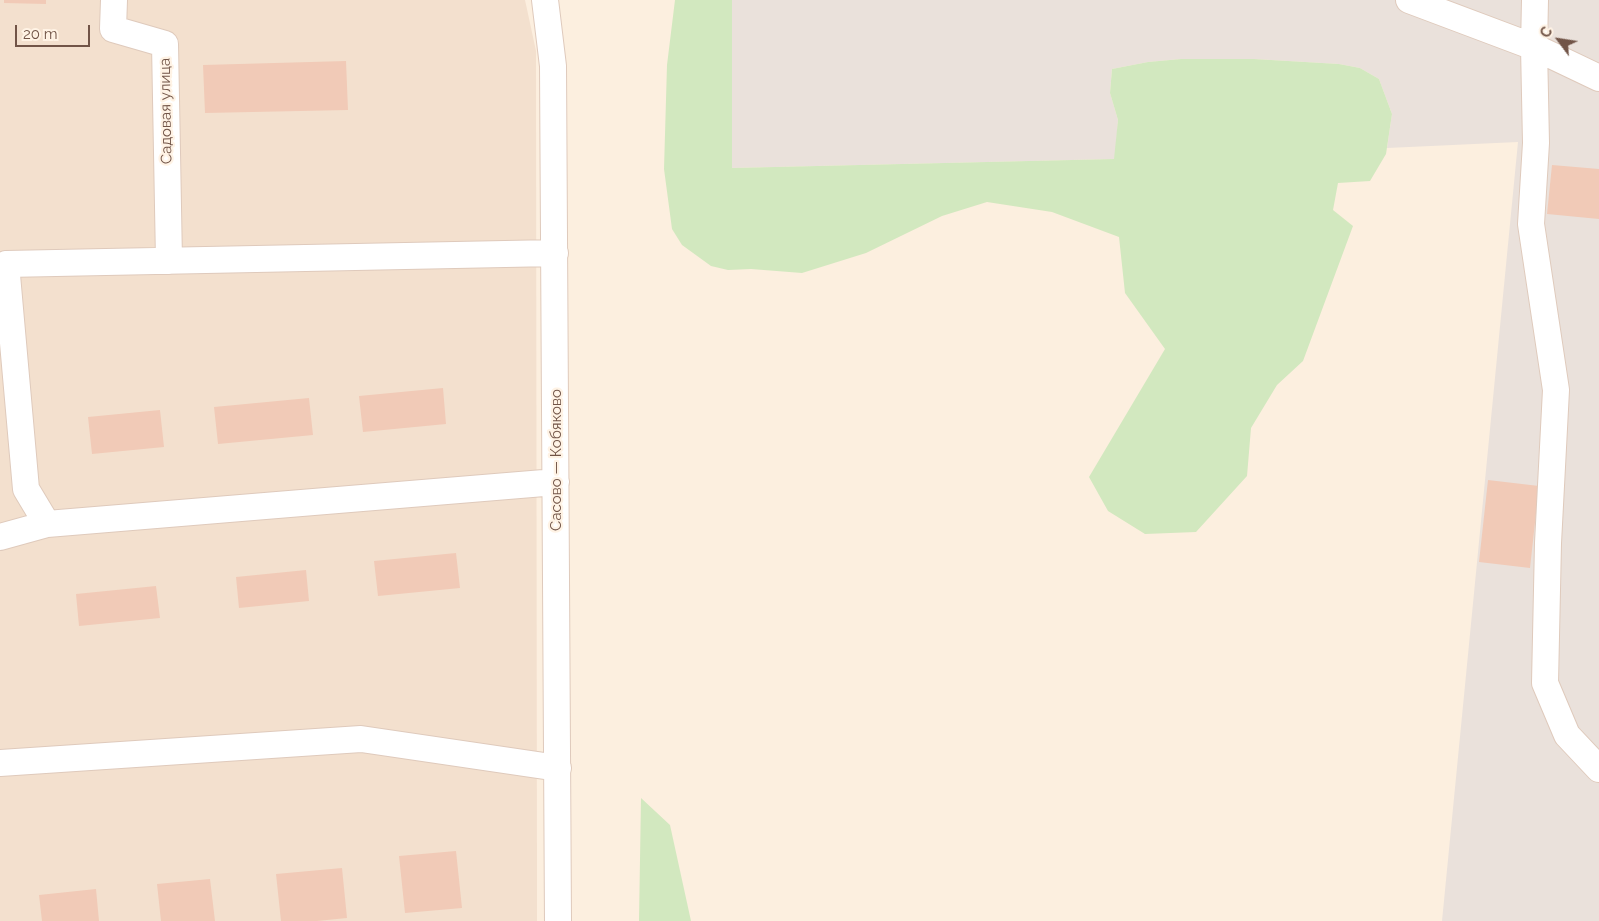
<!DOCTYPE html>
<meta charset="utf-8">
<style>
body{margin:0}
#map{position:relative;width:1599px;height:921px;overflow:hidden;background:#fcefdf;font-family:Raleway,sans-serif}
canvas{display:block}
.north{position:absolute;left:1534px;top:15px;width:50px;height:50px;-webkit-text-stroke:4px #fff3e5;paint-order:stroke;rotate:301deg;font-size:14px;font-weight:700;line-height:20px;text-align:center;color:#715447}
.north::after{content:'';display:block;margin:auto;width:18px;height:22px;background:#715447;clip-path:polygon(50% 0,100% 100%,50% 72%,0 100%)}
.scale{position:absolute;left:15px;top:25px;width:75px;height:22px;box-sizing:border-box;border:2px solid #715447;border-top:0;padding-left:6px;font-size:15px;line-height:18px;white-space:nowrap;color:#715447;-webkit-text-stroke:4px #fff3e5;paint-order:stroke}
</style>
<div id="map">
<canvas width="1599" height="921"></canvas>
<div class="north">С</div>
<div class="scale">20 m</div>
</div>
<script>
const g = document.querySelector('canvas').getContext('2d');
g.lineJoin = 'round';
function paint(path, color) { g.fillStyle = color; g.fill(path, 'evenodd'); }
function strokePath(path, color, width, dash) { g.strokeStyle = color; g.lineWidth = width; g.lineCap = dash ? 'butt' : 'round'; g.setLineDash(dash || []); g.stroke(path); }
function drawText(font, color, halo, rows, align = 'center') {
  g.font = font + ' Raleway,sans-serif'; g.lineWidth = 4.5; g.setLineDash([]); g.textBaseline = 'middle'; g.strokeStyle = halo; g.fillStyle = color; for (const [text, x, y, turn = 0] of rows) {
    g.save(); g.translate(x, y); g.rotate((+turn || 0) * Math.PI / 180); g.textAlign = isNaN(turn) ? turn : align; if (halo) g.strokeText(text, 0, 0); g.fillText(text, 0, 0); g.restore();
  }
}
const residential = new Path2D(`
 M0,0H525L536,51L537,921H0Z`);
const industrial = new Path2D(`
 M732,0H1599V921H1442L1518,142L1387,148L1392,114L1379,79L1360,68L1339,64L1254,59H1181L1148,62L1112,69L1110,93L1118,120L1115,159L732,168Z`);
const green = new Path2D(`
 M675,0H732V168L1114,159L1118,120L1110,93L1112,69L1148,62L1181,59H1254L1339,64L1360,68L1379,79L1392,114L1386,154L1370,181L1338,183L1333,210L1353,226L1303,361L1277,385L1251,428L1247,476L1196,532L1145,534L1108,511L1089,477L1165,349L1125,293L1119,237L1052,212L987,202L942,216L866,253L802,273L751,269L728,270L711,266L682,245L672,229L664,169L667,65Z
 M641,798L670,825L691,921H639Z`);
const building = new Path2D(`
 M4,0H46V4L4,3Z
 M346,61L348,110L205,113L203,65Z
 M1552,165L1599,169V219L1547,214Z
 M443,388L446,424L363,432L359,396Z
 M309,398L313,435L218,444L214,407Z
 M160,410L164,447L92,454L88,417Z
 M1488,480L1539,486L1530,568L1479,562Z
 M456,553L460,588L378,596L374,561Z
 M306,570L309,601L239,608L236,577Z
 M156,586L160,618L79,626L76,594Z
 M456,851L462,908L405,913L399,856Z
 M342,868L347,918L317,921H281L276,874Z
 M210,879L215,921H161L157,884Z
 M96,889L99,921H42L39,895Z`);
const minor = new Path2D(`
 M114,0L113,29L165,44L169,261
 M545,0L553,66L558,921
 M1409,0L1534,47L1536,143L1531,224L1556,390L1548,543L1545,683L1567,735L1599,769
 M1535,0L1534,47L1599,78
 M47,524L26,489L6,264L555,253
 M0,537L47,524L556,482
 M0,763L361,739L558,768`);
const streetNames = [
 ["Садовая улица",166,111,-91],
 ["Сасово — Кобяково",556,460,-90]
];
paint(residential, '#f3e0ce');
paint(industrial, '#eae1db');
paint(green, '#d2e8bf');
paint(building, '#f1cab7');
strokePath(minor, '#dfcabc', 28);
strokePath(minor, '#fff', 26);
drawText('15px', '#715447', '#fff3e5', streetNames);
</script>
